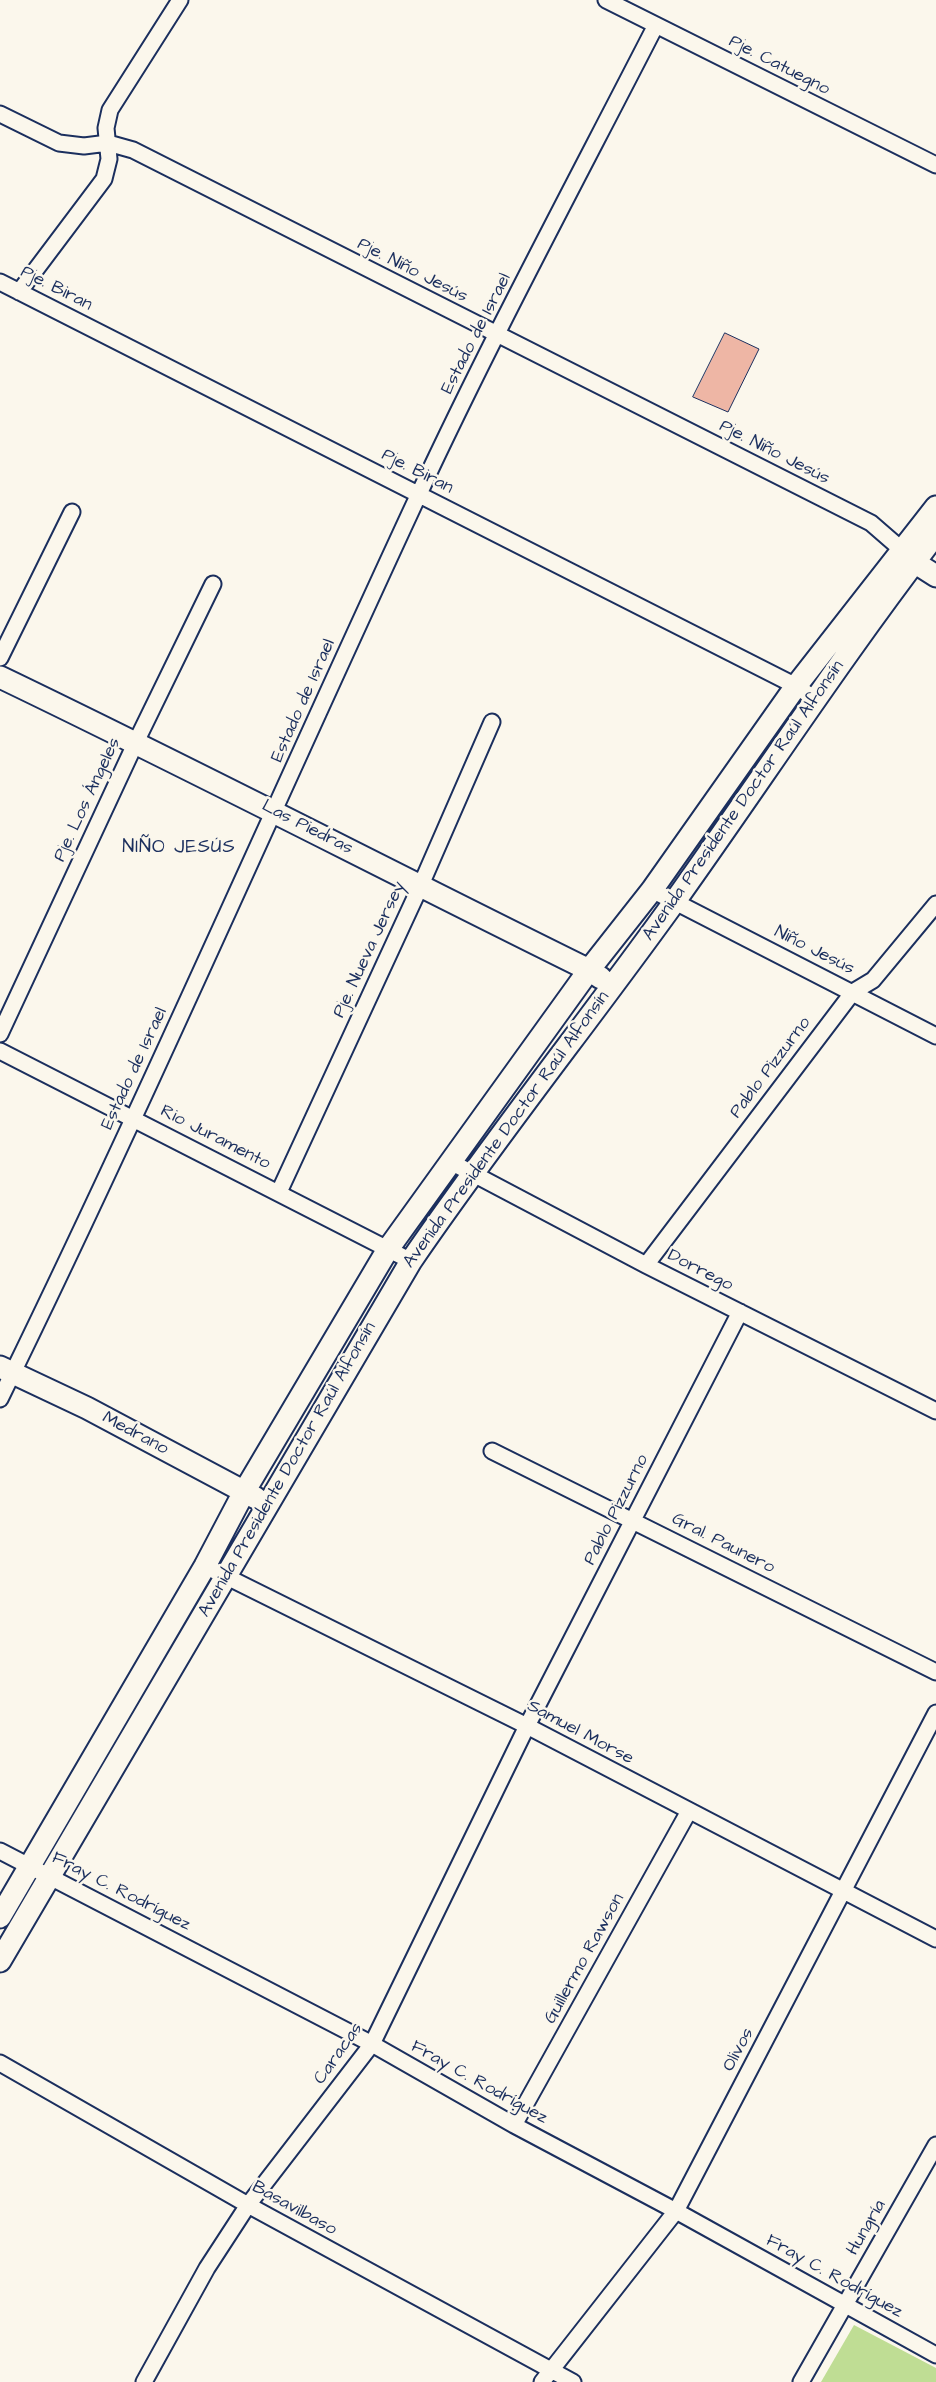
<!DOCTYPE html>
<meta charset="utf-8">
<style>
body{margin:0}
canvas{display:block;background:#fbf7ec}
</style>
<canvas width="936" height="2382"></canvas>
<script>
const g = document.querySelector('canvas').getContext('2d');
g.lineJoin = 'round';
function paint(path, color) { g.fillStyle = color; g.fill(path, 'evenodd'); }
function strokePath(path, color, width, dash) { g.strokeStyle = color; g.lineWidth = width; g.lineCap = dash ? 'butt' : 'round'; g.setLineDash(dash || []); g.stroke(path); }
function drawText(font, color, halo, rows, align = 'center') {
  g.font = font + ' "Architects Daughter",sans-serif'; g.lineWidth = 5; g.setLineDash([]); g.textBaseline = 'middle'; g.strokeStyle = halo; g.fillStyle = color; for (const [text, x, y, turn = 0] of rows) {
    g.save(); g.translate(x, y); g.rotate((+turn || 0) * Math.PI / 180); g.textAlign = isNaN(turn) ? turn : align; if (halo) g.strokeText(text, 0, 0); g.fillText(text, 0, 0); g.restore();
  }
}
const green = new Path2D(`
 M854,2325L936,2368V2382H821Z`);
const building = new Path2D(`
 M725,333L759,349L728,412L693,397Z`);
const street = new Path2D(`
 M606,0L936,165
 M0,114L59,143L84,146L108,143L133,150L871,523L909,556
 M0,282L796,686L815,699
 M19,292L104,179L109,159L106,128L110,110L180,0
 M0,658L72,512
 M652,890L936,1036
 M0,1034L136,742L213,584
 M0,1051L411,1261
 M449,1161L646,1265L936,1411
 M279,1192L420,887L492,722
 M646,1265L853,992L873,980L936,904
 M0,1399C146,1101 278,797 418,496C492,337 576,181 656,25
 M492,1451L936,1672
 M205,1566L527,1726L936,1939
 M0,1851L372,2044L514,2125L676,2211L936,2355
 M0,2063L248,2205L573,2382
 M514,2125L689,1811
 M144,2382L207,2268L248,2205L372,2044L527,1726L740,1312
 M542,2382L676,2211L936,1713
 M801,2382L936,2145`);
const secondary = new Path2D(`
 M914,562L936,576
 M0,677C198,772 392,873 589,970L601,978
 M0,1367L87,1408L256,1498
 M0,1917L205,1566L244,1492L388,1249L589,970L652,890L796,686L936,507
 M0,1961L411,1261C495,1138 588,1022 675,901C762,779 844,653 936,534`);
const streetNames = [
 ["Pje. Catuegno",779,66,27],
 ["Pje. Niño Jesús",412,271,27],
 ["Pje. Biran",56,289,27],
 ["Estado de Israel",477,334,-63],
 ["Pje. Niño Jesús",774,453,27],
 ["Pje. Biran",417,472,27],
 ["Estado de Israel",304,701,-66],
 ["Pje. Los Ángeles",88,800,-65],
 ["Avenida Presidente Doctor Raúl Alfonsín",744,801,-55],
 ["Las Piedras",307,828,27],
 ["Pje. Nueva Jersey",370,950,-65],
 ["Niño Jesús",814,951,27],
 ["Pablo Pizzurno",771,1068,-53],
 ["Estado de Israel",135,1069,-65],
 ["Avenida Presidente Doctor Raúl Alfonsín",507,1130,-54],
 ["Rio Juramento",215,1138,27],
 ["Dorrego",700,1271,27],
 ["Medrano",135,1434,28],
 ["Avenida Presidente Doctor Raúl Alfonsín",288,1470,-60],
 ["Pablo Pizzurno",617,1510,-63],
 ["Gral. Paunero",723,1544,27],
 ["Samuel Morse",580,1733,28],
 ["Fray C. Rodríguez",121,1892,27],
 ["Guillermo Rawson",585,1959,-61],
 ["Olivos",739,2050,-62],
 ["Caracas",339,2054,-55],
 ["Fray C. Rodríguez",479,2083,29],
 ["Basavilbaso",294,2209,29],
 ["Hungría",867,2228,-60],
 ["Fray C. Rodríguez",834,2277,29]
];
const neighbourhoodNames = [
 ["NIÑO JESÚS",179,848]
];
paint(green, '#bfdd94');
paint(building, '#eeb6a5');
strokePath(building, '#1b2f5e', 1);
strokePath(street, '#1b2f5e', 19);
strokePath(secondary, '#1b2f5e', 25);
strokePath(street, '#fbf7ec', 15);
strokePath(secondary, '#fbf7ec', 21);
drawText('18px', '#1b2f5e', '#fbf7ec', streetNames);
g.letterSpacing = '1px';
drawText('19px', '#1b2f5e', '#fbf7ec', neighbourhoodNames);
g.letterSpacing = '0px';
</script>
